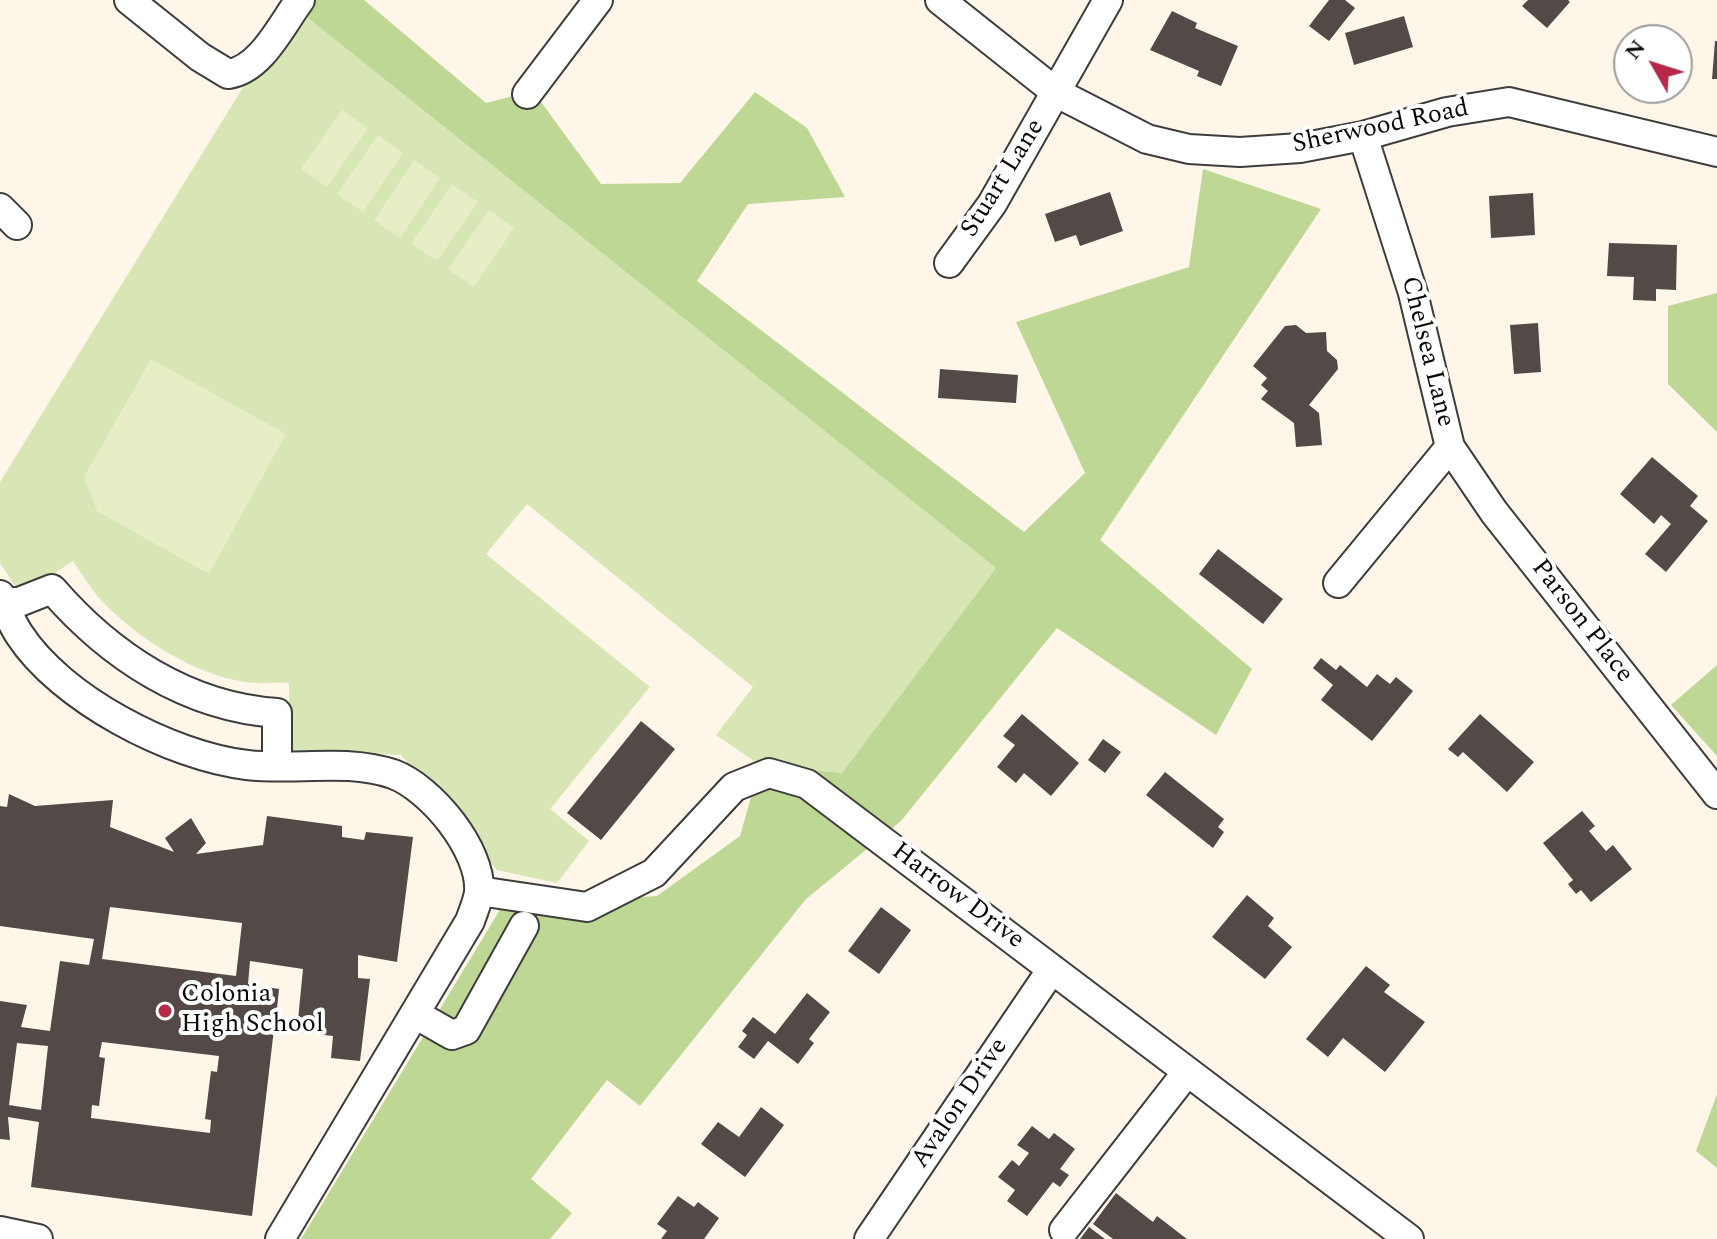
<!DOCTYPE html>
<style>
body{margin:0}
#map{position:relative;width:1717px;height:1239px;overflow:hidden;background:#fef6e8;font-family:Spectral,serif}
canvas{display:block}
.north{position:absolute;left:1613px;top:24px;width:80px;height:80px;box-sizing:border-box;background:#fff;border:2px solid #9d9d9d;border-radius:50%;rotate:309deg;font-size:22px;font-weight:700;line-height:32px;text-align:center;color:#0a0a0a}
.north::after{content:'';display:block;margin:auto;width:28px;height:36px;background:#b52848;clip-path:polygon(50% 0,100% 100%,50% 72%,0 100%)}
</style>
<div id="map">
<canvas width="1717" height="1239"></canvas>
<div class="north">N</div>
</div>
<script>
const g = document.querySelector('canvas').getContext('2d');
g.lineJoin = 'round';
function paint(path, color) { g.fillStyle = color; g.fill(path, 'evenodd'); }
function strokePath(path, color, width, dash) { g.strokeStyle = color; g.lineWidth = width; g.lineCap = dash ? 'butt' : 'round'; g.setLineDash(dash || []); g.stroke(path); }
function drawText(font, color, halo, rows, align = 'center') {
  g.font = font + ' Spectral,serif'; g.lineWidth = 8; g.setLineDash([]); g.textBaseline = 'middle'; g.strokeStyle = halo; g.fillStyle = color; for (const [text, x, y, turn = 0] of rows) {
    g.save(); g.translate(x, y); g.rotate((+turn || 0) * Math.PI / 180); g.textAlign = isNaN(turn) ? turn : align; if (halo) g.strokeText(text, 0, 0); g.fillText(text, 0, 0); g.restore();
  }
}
const green = new Path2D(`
 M293,6L996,568L842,773L760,765L716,735L753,687L527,504L486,554L650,687L550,809L589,841L557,883L497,870L401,755L290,750L289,683C275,682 259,684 245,682C195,675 137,638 102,601C91,589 82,574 73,561L21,595L0,563V482Z`);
const forest = new Path2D(`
 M298,0H364L486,103L533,91L601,184L680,183L755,92L807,128L845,197L748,204L697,281L1024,532L1085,473L1016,322L1189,267L1203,169L1321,209L1100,540L1252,669L1216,735L1057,628L901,821L806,899L640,1106L607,1080L531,1179L572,1213L550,1239H301L501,908L657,896L740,836L760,765L842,773L996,568L293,6Z
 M1717,293V432L1668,384V306Z
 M1717,665V756L1671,705Z
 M1717,1094V1168L1696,1151Z`);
const pitch = new Path2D(`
 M342,110L368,128L327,187L301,169Z
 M378,135L403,153L363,212L337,194Z
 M414,160L440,178L400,238L374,220Z
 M452,184L478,202L437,261L411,244Z
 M489,210L514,228L474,287L448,269Z
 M151,359L286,434L209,574L97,511L84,477Z`);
const building = new Path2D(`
 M1329,0H1345L1355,8L1329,41L1309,26Z
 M1528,0H1568L1570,2L1547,28L1522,6Z
 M1172,11L1197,23L1195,28L1238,46L1221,86L1197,76L1199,71L1150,50Z
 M1404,16L1413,47L1354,65L1345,33Z
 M1715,41H1717V79H1712Z
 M1110,192L1123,231L1080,246L1076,235L1055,242L1045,214Z
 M1533,193L1535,235L1491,238L1489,196Z
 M1609,243L1677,245L1676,290L1656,289V301L1633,300L1634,277L1607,276Z
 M1538,323L1541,372L1514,374L1510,325Z
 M1296,325L1306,333L1326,332L1327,351L1337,360L1338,369L1309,405L1319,413L1322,445L1296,447L1294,423L1261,399L1268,391L1261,385L1267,378L1253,366L1285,326Z
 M940,369L1018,375L1016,403L938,398Z
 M1652,457L1698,496L1690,506L1708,521L1666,572L1645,554L1671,524L1661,515L1654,524L1620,494Z
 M1218,549L1283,599L1263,624L1199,574Z
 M1321,658L1336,670L1340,665L1367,687L1377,674L1390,684L1396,677L1413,691L1372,741L1321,700L1333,685L1313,668Z
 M1022,714L1079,763L1051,796L1024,773L1016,783L997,767L1015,745L1003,736Z
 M1480,714L1534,762L1507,792L1463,752L1458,757L1448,749Z
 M641,721L675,749L601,840L567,813Z
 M1103,739L1121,752L1105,773L1088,760Z
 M1165,772L1224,819L1218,827L1224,832L1213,848L1146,795Z
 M9,794L35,806L113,800L110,827L174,852L165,838L191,818L206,843L196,854L263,845L267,816L342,826V837L364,840L366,832L413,837L397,962L358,955V978L370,979L360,1061L331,1058L333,1036L274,1029L252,1216L31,1187L39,1122L8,1117L10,1140L0,1139V1001L27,1005L21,1027L50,1031L60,961L89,965L94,939L0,926V806L7,807ZM110,907L242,923L236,976L102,959ZM250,961L303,969L298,1020L276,1018L279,989L248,984ZM102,1042L219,1056L217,1072L211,1071L205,1119L211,1120L210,1133L91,1118L92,1105L99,1106L105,1058L99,1057ZM17,1043L48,1046L41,1110L9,1105Z
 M1582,811L1595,826L1589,831L1606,851L1613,845L1632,869L1591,902L1581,890L1576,894L1568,884L1573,880L1543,843Z
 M1247,895L1274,918L1268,926L1292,947L1265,979L1212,937Z
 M881,907L911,930L879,974L848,951Z
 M1366,966L1390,985L1384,992L1425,1022L1385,1072L1343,1038L1328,1057L1306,1039Z
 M807,993L830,1012L809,1039L814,1043L798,1064L768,1041L754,1059L738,1047L747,1035L742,1031L753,1017L775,1034Z
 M761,1107L784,1125L745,1177L701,1144L718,1122L739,1137Z
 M1032,1126L1049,1139L1054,1133L1075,1149L1060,1169L1069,1175L1060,1187L1053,1182L1027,1216L1007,1201L1015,1190L998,1177L1012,1160L1019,1166L1029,1153L1017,1145Z
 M1116,1193L1153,1222L1157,1216L1187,1239H1113L1093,1224Z
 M678,1196L694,1207L698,1202L719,1218L704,1239H661L667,1231L657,1224Z
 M1089,1227L1105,1239H1080Z`);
const minor = new Path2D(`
 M129,0L200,57L228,74C261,70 282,24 300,0
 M940,0L1057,93L1147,139L1189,149L1240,152L1300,148L1363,136L1447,112L1509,102L1717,152
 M527,94L598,0
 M0,208L17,225
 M949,263L992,204L1108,0
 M1450,447L1494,512L1717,794
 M1338,583L1450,447L1413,293L1363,136
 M0,595C6,608 11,622 19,634C61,699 171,756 247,765C296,771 345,758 393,774C431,788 482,850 479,892C478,901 473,912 470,921L280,1239
 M3,602H19L52,589C110,656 187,707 277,713V766
 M479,891L587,907L654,873L734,787L769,773L807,784L1409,1239
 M415,1014L452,1035L466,1030L524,926
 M1064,1230L1187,1072
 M0,1231L38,1239
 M869,1239L1052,969`);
const markers = [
 [165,1011,8,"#b52848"]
];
const streetNames = [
 ["Sherwood Road",1381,128,-12],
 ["Stuart Lane",1004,179,-58],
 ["Chelsea Lane",1426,352,76],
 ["Parson Place",1581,622,52],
 ["Harrow Drive",957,897,37],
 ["Avalon Drive",961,1104,-56]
];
const poiNames = [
 ["Colonia",181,996],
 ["High School",181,1026]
];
paint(green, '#d7e6b4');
paint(forest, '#bed794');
paint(pitch, '#e7eec6');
paint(building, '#534a47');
strokePath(minor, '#3d3d3d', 32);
strokePath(minor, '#fff', 28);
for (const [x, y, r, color] of markers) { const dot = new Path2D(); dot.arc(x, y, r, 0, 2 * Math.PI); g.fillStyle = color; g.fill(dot); strokePath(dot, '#fff', 3); }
drawText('26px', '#0a0a0a', '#fff', streetNames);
drawText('26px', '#0a0a0a', '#fff', poiNames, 'left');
</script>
